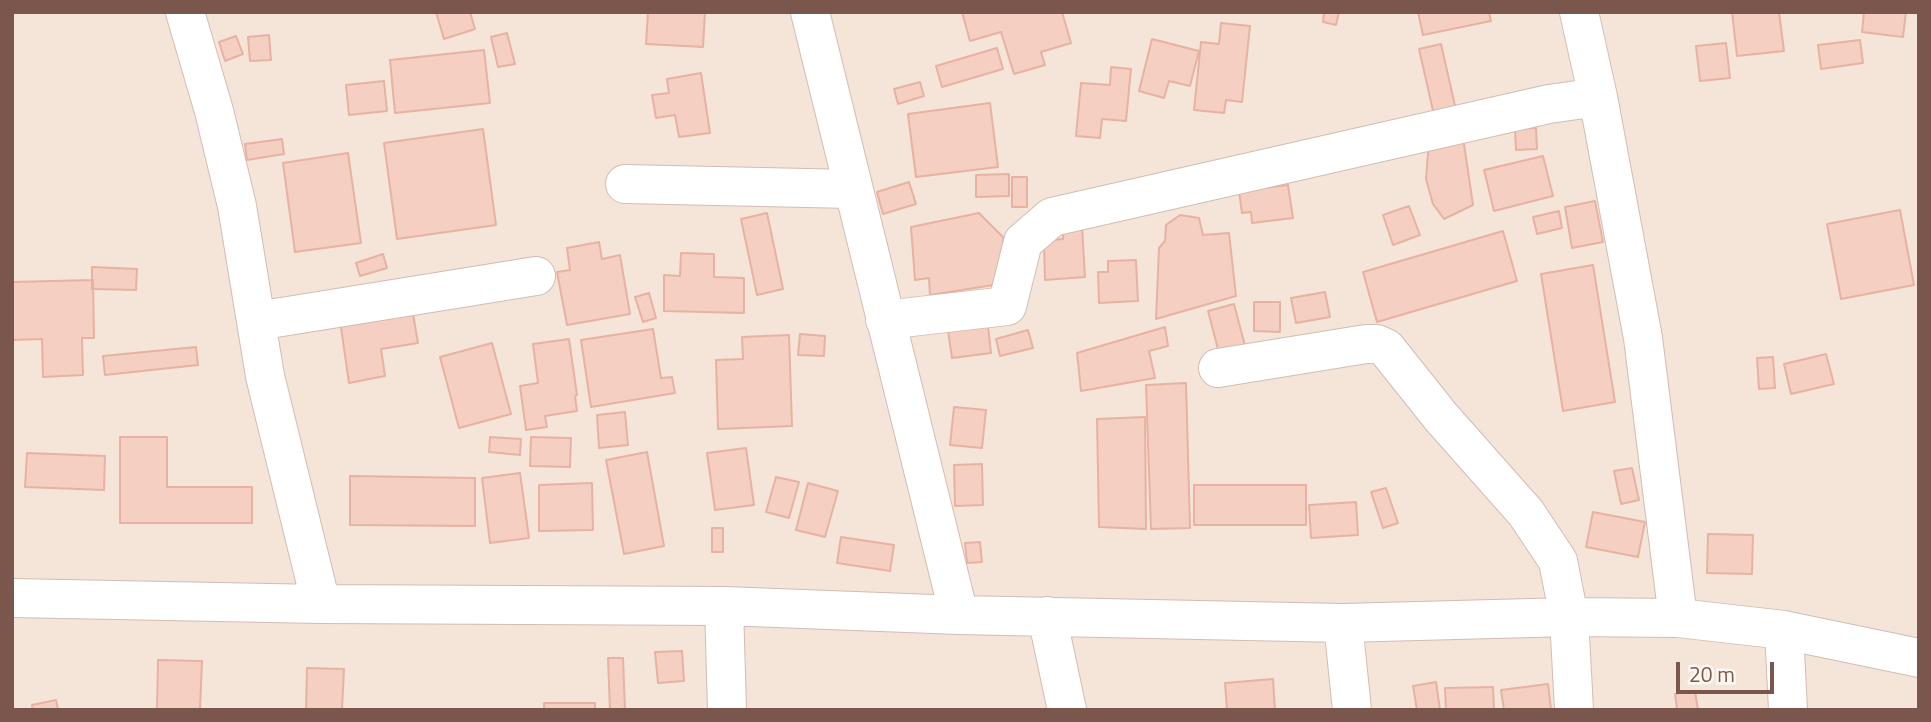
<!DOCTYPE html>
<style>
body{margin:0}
#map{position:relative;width:1931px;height:722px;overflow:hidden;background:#fdf4eb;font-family:"Titillium Web",sans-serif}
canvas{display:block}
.frame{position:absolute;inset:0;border:14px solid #7a564c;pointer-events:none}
.scale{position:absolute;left:1676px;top:662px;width:98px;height:32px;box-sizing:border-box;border:4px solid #7a564c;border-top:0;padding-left:9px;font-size:21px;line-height:24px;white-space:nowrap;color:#7a564c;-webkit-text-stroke:5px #fff8f2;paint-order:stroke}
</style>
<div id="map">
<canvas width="1931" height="722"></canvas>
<div class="frame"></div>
<div class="scale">20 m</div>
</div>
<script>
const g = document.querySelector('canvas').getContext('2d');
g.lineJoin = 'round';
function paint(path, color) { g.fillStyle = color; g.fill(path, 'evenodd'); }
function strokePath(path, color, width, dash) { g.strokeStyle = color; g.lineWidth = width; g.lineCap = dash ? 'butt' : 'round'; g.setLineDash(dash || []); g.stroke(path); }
const residential = new Path2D(`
 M12,12H1919V710H12Z`);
const building = new Path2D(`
 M436,12H470L475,29L444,39Z
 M648,12H705L703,47L646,44Z
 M962,12H1062L1071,43L1041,52L1045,65L1014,74L1001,32L970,41Z
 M1324,12H1339L1336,25L1323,22Z
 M1418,12H1489L1491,21L1423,35Z
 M1732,12H1779L1784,51L1737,56Z
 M1864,12H1906L1903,37L1862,32Z
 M1221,23L1250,26L1242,102L1226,100L1224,113L1194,110L1201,42L1219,44Z
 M507,33L515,64L498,67L491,37Z
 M269,35L271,60L250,61L248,37Z
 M236,36L243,54L225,61L219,42Z
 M1152,39L1199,51L1190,86L1169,81L1164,98L1139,91Z
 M1860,40L1863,63L1821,69L1818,45Z
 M1726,43L1730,78L1700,81L1696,46Z
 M1441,44L1456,110L1434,115L1419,49Z
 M997,48L1003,69L942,87L936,66Z
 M484,50L490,103L395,113L390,60Z
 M1111,67L1131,69L1126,121L1102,119L1100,138L1076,136L1081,83L1110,85Z
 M701,73L710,133L679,137L675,115L656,118L652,95L669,93L667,79Z
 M384,81L387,111L349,115L346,85Z
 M920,82L924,96L898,104L894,89Z
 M990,103L998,167L916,177L908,114Z
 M1536,128L1537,149L1516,150L1515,129Z
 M483,129L496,225L397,239L384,143Z
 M1463,137L1473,205L1444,219L1433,204L1426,179L1429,141Z
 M282,139L284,154L247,160L245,144Z
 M348,153L361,243L295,252L283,163Z
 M1543,156L1553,196L1494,211L1484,170Z
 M1009,174V196L976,197V175Z
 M1012,177H1027V207H1012Z
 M909,182L916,204L883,214L877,192Z
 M1288,185L1293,218L1252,223L1251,212L1242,213L1239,191Z
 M1595,201L1603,242L1572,248L1565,207Z
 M1409,206L1420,235L1393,245L1383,215Z
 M1900,210L1914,285L1841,299L1827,224Z
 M1559,211L1562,228L1537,234L1533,217Z
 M767,213L783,289L757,295L741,219Z
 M979,213L1003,237L1006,283L930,295L929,278L915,280L911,227Z
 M1180,215L1199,218L1203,235L1229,233L1236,296L1156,319L1159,248L1165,241L1166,225Z
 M1082,226L1085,277L1045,280L1044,241L1063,239V228Z
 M1503,231L1517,281L1377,322L1363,272Z
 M599,242L602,259L620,255L630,314L567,325L557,272L570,270L567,248Z
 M681,253L714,254V277L744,278V313L664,311V275L680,276Z
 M383,254L387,268L360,276L356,263Z
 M1136,260L1138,301L1099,303L1098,272H1108V261Z
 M1593,265L1615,402L1563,411L1541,274Z
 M92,267L137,269L136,290L92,289Z
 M93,280L94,338H82L83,375L43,377L42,339L12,340V282Z
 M1325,292L1330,317L1296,323L1291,298Z
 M649,293L656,318L643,322L635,297Z
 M411,302L418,343L381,349L385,376L349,383L339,314Z
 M1254,302H1280V332L1254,331Z
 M1234,304L1245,346L1219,353L1208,311Z
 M988,326L991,353L952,358L948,331Z
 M1165,327L1168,346L1149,351L1155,378L1081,391L1077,353Z
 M653,329L661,378L672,377L675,393L591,407L581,340Z
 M1028,330L1033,348L1000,356L996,339Z
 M800,334L825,336L824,356L798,355Z
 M789,335L792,426L718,429L716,360L743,359L742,337Z
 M569,339L577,395L575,396L577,411L545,416L547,427L526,430L520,386L538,383L533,344Z
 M492,343L511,414L459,428L440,357Z
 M196,347L198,365L105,375L103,356Z
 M1826,354L1834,384L1791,394L1784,364Z
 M1773,357L1775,388L1759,389L1757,358Z
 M1186,383L1190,528L1151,529L1146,385Z
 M954,407L986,410L982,448L950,445Z
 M625,412L628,445L599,448L597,415Z
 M1145,417L1146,529L1099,527L1097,419Z
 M120,437H167V487H252V523H120Z
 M490,437L521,439L520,455L489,452Z
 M531,437L571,438L570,467L530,466Z
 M746,448L754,505L715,510L707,453Z
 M647,452L664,546L624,554L606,460Z
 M27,453L105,456L104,490L25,487Z
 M982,464L983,505L955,506L954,465Z
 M1632,468L1639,500L1621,504L1614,471Z
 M520,473L529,538L490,543L482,478Z
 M350,476L475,478V526L350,525Z
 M776,477L799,482L789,518L766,512Z
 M592,483L593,530L539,531V485Z
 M808,483L838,491L825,537L796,530Z
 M1194,485H1306V525H1194Z
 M1386,488L1398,523L1383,528L1371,492Z
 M1356,502L1358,535L1311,538L1309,505Z
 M1593,512L1645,522L1638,557L1586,547Z
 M712,528H723V552H712Z
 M1708,534L1753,535L1752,574L1707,573Z
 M841,537L894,545L890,571L837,563Z
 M980,542L982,562L967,563L965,543Z
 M682,651L684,681L658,683L655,652Z
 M608,658H623L625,710H610Z
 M158,660L202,661L200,710H157Z
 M307,668L344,669L342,710H306Z
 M1273,679L1275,710H1227L1225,683Z
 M1436,682L1440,710H1417L1413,686Z
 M1548,684L1551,709L1504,710L1501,690Z
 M1493,687L1494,710H1446L1445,688Z
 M1695,691L1698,710H1677L1675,694Z
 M56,700L58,710H33L32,705Z
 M544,703H595V710H544Z`);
const minor = new Path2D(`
 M185,12L214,111L237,206L265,376L321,604
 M810,12L959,615
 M1579,12L1598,97L1643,338L1678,618
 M625,184L852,189
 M885,320L1007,306L1023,242L1052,217L1549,104L1598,97
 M257,321L536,276
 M1218,368L1366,344H1377L1386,348L1441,417L1526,513L1558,561L1569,617L1574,710
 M12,598L321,604L724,606L959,615L1343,623L1569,617L1678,618L1784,630L1919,658
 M724,606L727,710
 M1047,616L1067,710
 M1343,623L1352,710
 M1784,630L1788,710`);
paint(residential, '#f5e5d9');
paint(building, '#f4cfc2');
strokePath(building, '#e7b2a1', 2);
strokePath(minor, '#d3bcb2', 40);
strokePath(minor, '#fff', 38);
</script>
